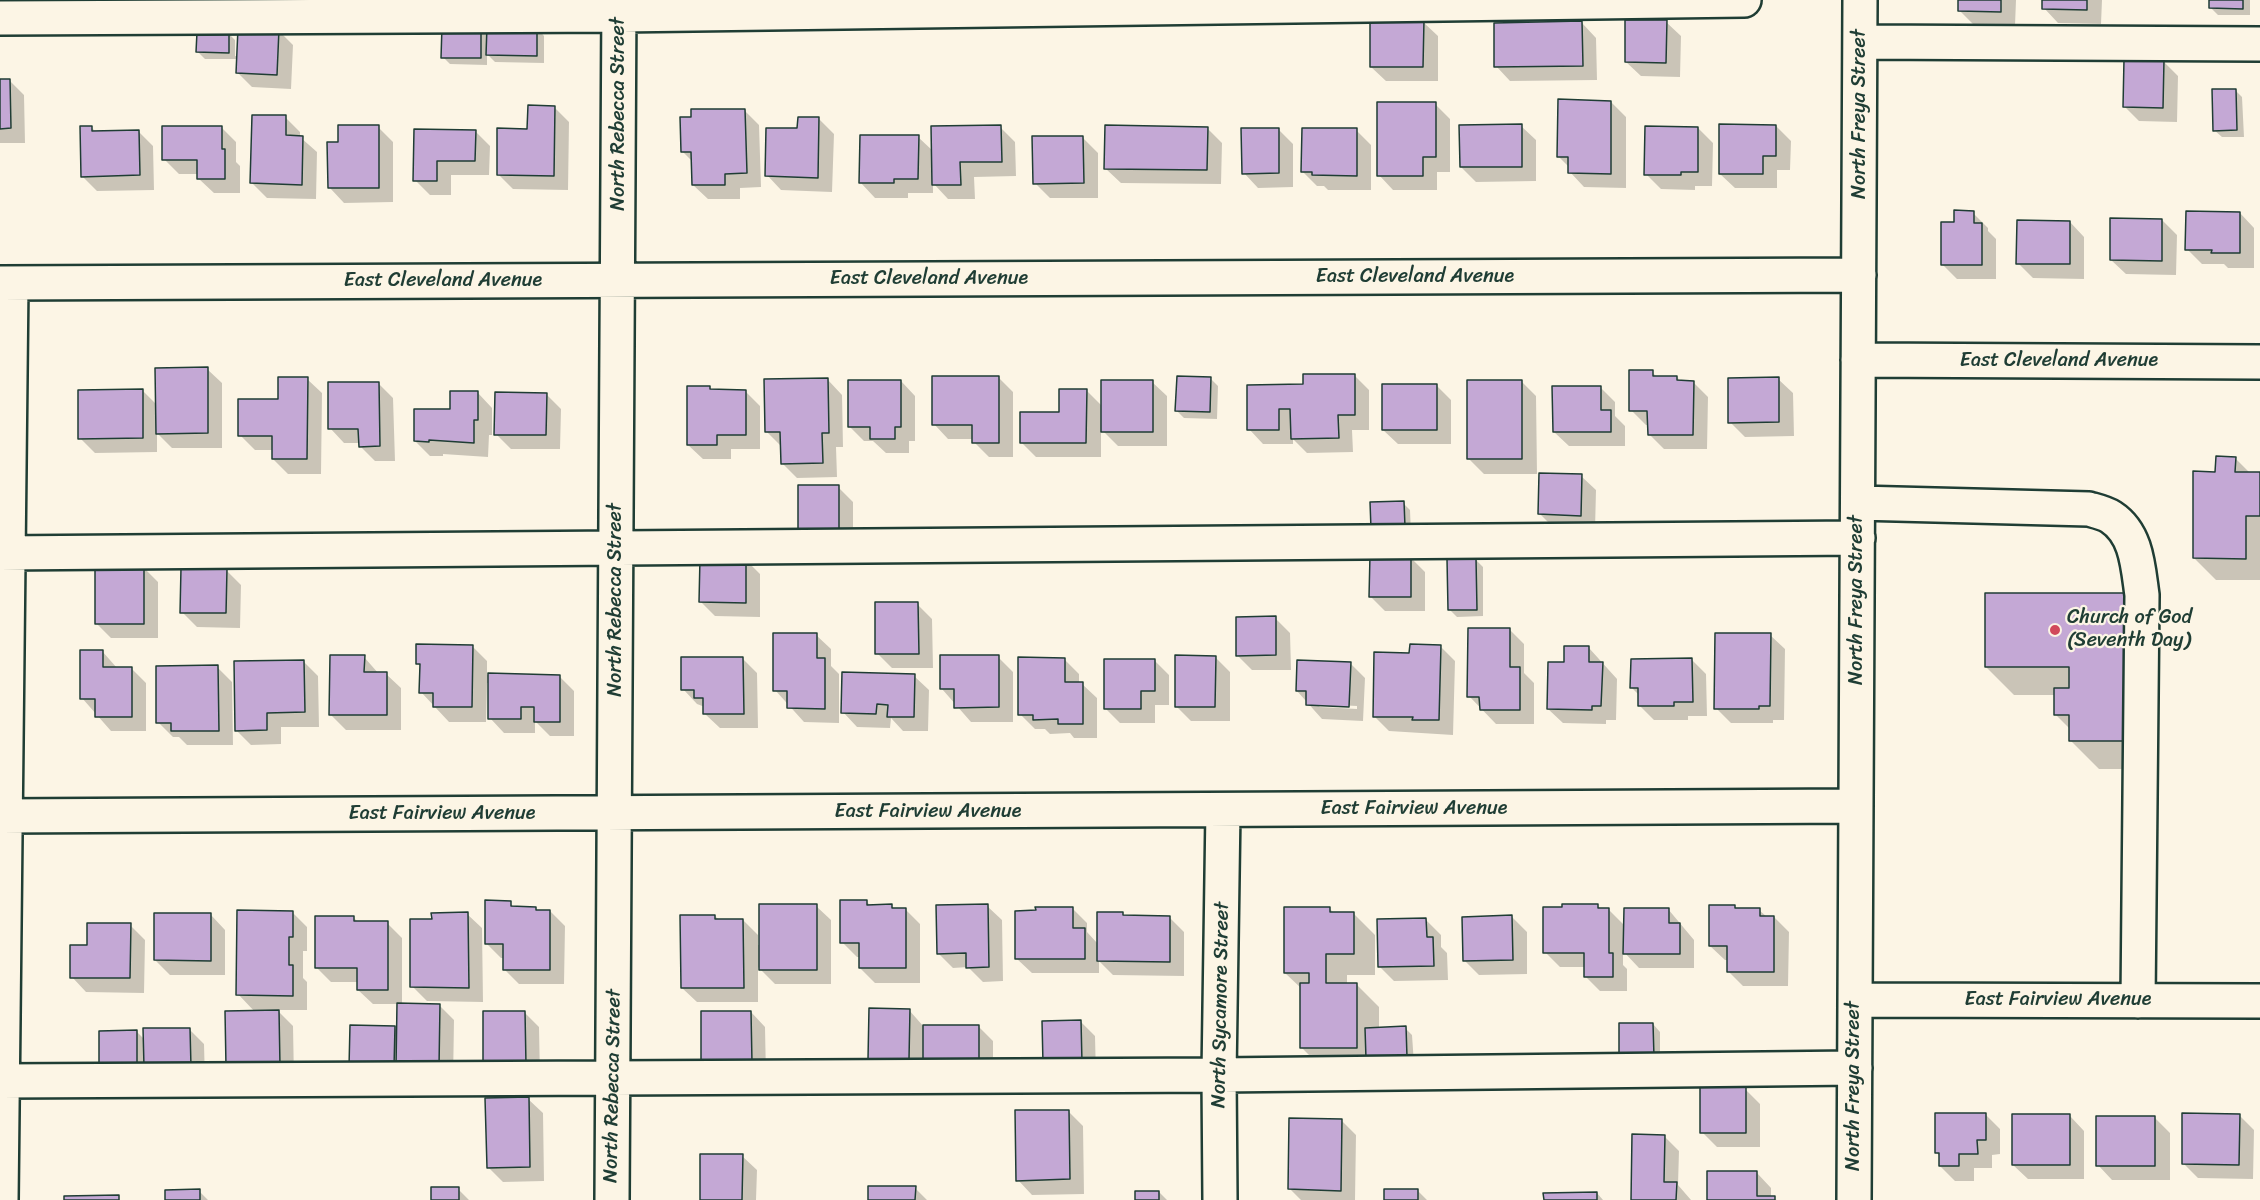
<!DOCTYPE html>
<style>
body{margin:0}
canvas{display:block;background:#fcf5e5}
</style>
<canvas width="2260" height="1200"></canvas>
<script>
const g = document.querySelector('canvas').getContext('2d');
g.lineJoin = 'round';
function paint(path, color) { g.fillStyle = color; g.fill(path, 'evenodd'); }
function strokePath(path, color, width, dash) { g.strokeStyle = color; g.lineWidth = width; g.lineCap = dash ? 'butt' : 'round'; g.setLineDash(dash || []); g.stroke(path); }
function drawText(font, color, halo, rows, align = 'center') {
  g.font = font + ' Sriracha,sans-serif'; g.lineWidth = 4.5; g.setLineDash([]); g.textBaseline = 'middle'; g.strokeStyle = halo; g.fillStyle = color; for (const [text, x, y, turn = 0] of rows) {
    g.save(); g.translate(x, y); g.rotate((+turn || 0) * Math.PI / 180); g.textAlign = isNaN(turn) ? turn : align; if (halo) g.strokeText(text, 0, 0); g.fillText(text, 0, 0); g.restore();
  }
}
const shadow = new Path2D(`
 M151,0H215V14H165Z
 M1959,0H2016L2015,26L1974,25L1959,10Z
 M2044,0H2102L2101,24L2058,23L2044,8Z
 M2211,0H2250V15H2218L2211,8Z
 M1423,22L1438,36V81H1386L1371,67Z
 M1666,22L1681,36L1680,77L1641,76L1626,62Z
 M1582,23L1596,38L1597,80L1510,81L1496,66Z
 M480,28L488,35L537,28L544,36V63L495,62L487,54V65L450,64L443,57Z
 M278,30L293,45L291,89L252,87L237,72L238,59H205L198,52L228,33L235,40V56H238Z
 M2163,61L2178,76L2177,122L2139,121L2124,106Z
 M9,80L24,95L25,143H0V81Z
 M2235,90L2242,97L2244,137H2222L2214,130Z
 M1611,102L1626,117V188L1584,187L1570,172V168L1558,156Z
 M1435,104L1450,119V172H1437V190H1393L1379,175Z
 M554,107L569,122L568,190L513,189L498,174L528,131Z
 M744,110L759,125L761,187L740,188V199H708L693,185V162L682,151L693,118Z
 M285,117L300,132V137L317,152L316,199L267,198L252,183Z
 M819,119L834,134L832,192L781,190L767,175L799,130Z
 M1521,126L1536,140V181L1476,182L1461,167Z
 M1776,126L1791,141L1790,170H1777V188H1735L1720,174Z
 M91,127L96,132L138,131L153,146L154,190L97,191L82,176Z
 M221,127L236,142V162L240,166V193H214L199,179V174H179L164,159Z
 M378,127L393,142V202L344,203L330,188L340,144Z
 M1000,127L1015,142L1016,176L974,177L975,199H948L933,183V193H908V198H875L861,183L918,137L933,151Z
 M1207,128L1222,143L1221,184L1121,183L1106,169Z
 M1698,128L1713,143L1712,186H1695V190L1661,189L1646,174Z
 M1278,129L1293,144V187L1258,188L1244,173Z
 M1356,130L1371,145V190H1328L1324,186H1317L1302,171Z
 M416,131H475L490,146L489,175H451V195H430L415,180Z
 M1083,138L1098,153V198H1050L1035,183Z
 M1973,213L1988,228V231L1996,239V279H1957L1942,264Z
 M2240,213L2254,228V268H2228L2224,264H2202L2187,249Z
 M2162,220L2177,235L2176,275L2126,274L2111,260Z
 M2070,222L2084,237V279L2033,278L2018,263Z
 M207,369L222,383V448H172L157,433V452L95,453L80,438L142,390L157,405Z
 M1652,372L1658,378L1677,377L1681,382H1693L1708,397L1707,449H1664L1650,435L1649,425H1646L1631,410Z
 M1354,375L1369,390V430H1352L1353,452L1307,453L1293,439V444H1263L1249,429L1305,385Z
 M998,377L1013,392V457H989L974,442V439H948L934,424Z
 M307,379L322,393L321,474H288L273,459V450H255L240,435Z
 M1211,379L1218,386L1217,419L1184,418L1177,411Z
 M1778,379L1793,393L1794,436L1745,437L1730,422Z
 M828,380L842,395L843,447H836L837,477L797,478L782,463V447L767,432Z
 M901,381L915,396V441H909V453H886L873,441H864L849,426Z
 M1521,381L1536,396L1537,474H1484L1469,459Z
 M1152,382L1167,396V446H1118L1101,429V457H1036L1021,442L1086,390L1103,407Z
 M379,384L393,398L395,461H375L360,446V443H344L330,428Z
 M1436,385L1451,400V444H1398L1383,430Z
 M1600,387L1615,402V416L1625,426V446H1569L1554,432Z
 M710,388L713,391L746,392L760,406V449H731V459H703L688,445Z
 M478,393L492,408V435H489L488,457L443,454V456H430L415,441L451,411Z
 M546,394L561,409L560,449H511L496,434Z
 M2235,458L2250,473L2260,474V580H2216L2194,558L2217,473Z
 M1581,476L1596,490L1595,530L1555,529L1540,514Z
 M838,487L853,502V548L814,547Z
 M1403,503L1410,510L1411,534L1379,535Z
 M1410,557L1425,572V611H1385L1370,596Z
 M745,559L760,574V617L715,616L701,602Z
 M1476,560L1483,567V616L1457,617L1450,610Z
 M143,567L158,582V638H111L96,623Z
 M226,570L241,585L240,628L197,627L182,612Z
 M917,604L932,619L933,668H892L877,653Z
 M1275,618L1290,633L1291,670H1252L1237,655Z
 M2154,622V769H2099L2071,741V730L2055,714V695H2014L1986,667Z
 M1509,629L1524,644V673L1534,683V724H1496L1469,696Z
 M816,635L831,649V666L839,674V723L804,722L775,690Z
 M1770,635L1785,649L1784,720H1773V723H1731L1716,708Z
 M472,646L487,661V675L559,676L574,691V736H550L535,721V733H504L490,718V683H487L486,722H449L421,692V667L417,663Z
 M1440,646L1455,661L1453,735L1389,731L1374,716Z
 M1589,648L1617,679L1616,720H1606V724L1563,723L1548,709L1566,663Z
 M102,651L117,668H131L146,683V731H111L82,698Z
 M364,657L379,674H386L401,688V730H346L331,715Z
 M998,657L1013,672V722H971L942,689Z
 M742,658L757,673L758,728H720L705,714V707L697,704L683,689Z
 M1216,658L1230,672V721H1191L1176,706Z
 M1064,659L1079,674V684H1082L1097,698V738H1074L1070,733L1050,734L1045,729H1035L1020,714Z
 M1691,659L1706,674L1707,716H1688V720H1654L1640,706L1639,695L1632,688Z
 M303,661L318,676L319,727H281V744L251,745L236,730Z
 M1155,661L1169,675V705H1155V723H1120L1105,708Z
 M1351,664L1365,678L1363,721L1322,719L1297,691ZM1317,704L1357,706V709L1320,707Z
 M217,667L232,682L233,745H187L179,737H173L158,722Z
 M914,676L929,690L928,731H903L891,718L890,728L857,727L843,712Z
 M866,901L871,906H891L895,909H905L920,924V983H875L860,968V957H857L842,942Z
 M510,903L515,908H535L538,911H550L565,926L564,984H519L504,969V958H501L486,943Z
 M1597,905L1601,909H1608L1625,926L1668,909L1694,940V968H1639L1623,951V965L1627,969V991H1600L1585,976V967H1560L1545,952L1563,908Z
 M816,906L831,920V984H775L758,967V1002H697L682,988L715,916L719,920H743L758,935V945H761Z
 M987,906L1002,920L1003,981L983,982L968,967L953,968L938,953Z
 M1734,907L1738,910H1759L1767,917H1774L1789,932L1788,986H1743L1728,971V960H1725L1710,946Z
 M1072,908L1087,923V932L1098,944L1122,914L1125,917H1169L1184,932V976L1113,975L1099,961V973H1032L1017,959Z
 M1329,908L1334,913H1353L1375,935V975H1347V985H1357L1379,1007V1029L1405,1028L1412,1035L1414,1064L1323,1069L1301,1047L1302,989L1285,973Z
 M292,912L307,927V951H303V978L307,982V1010H277L293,1026L294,1080L243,1081L255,1012L238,994Z
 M467,914L482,928L483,1002L427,1001L412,986L433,920Z
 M211,915L225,930V975H170L155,960Z
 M353,917L359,923H387L402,938V1005H439L454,1020L453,1082L366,1081L394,1028L398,1031L399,1004H373L358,990V982H331L316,967Z
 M1512,917L1527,932V974L1479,975L1464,960Z
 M1426,920L1441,935V947L1447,953L1448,980L1394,981L1379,966Z
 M130,925L145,940L144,993L86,992L72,977L88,946Z
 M909,1010L924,1027L978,1026L993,1041V1079L884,1073L869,1058Z
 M751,1012L765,1027L766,1077L702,1013Z
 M525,1013L539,1027L540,1079H499Z
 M1080,1021L1095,1036L1096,1077L1059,1078Z
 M1653,1024L1660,1032V1063L1628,1064Z
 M189,1029L204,1044L205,1081L108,1074L137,1032L145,1040Z
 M1745,1089L1760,1104V1147H1717L1702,1132Z
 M528,1099L543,1113L544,1181L503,1182L488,1167Z
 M1068,1111L1083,1126L1084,1194L1032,1195L1018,1180Z
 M1985,1114L2000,1129V1154L1992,1155V1168H1974V1181H1955L1940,1166V1157L1937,1153Z
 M2239,1115L2254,1130L2253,1179L2198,1178L2183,1163Z
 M2070,1116L2084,1131V1179H2028L2013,1165Z
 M2155,1118L2170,1133V1180H2112L2098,1165Z
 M1341,1120L1356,1135L1355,1200H1301L1290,1189Z
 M1664,1136L1679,1151L1678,1185L1691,1200H1632Z
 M742,1156L757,1170L756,1200H702Z
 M1757,1173L1771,1188V1198L1777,1200H1709Z
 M915,1188L927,1200H869Z
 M458,1189L469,1200H432Z
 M199,1191L208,1200H167Z
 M1418,1191L1427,1200H1385Z
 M1159,1192L1167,1200H1137Z
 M1597,1193L1603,1200H1545Z`);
const building = new Path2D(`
 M1958,0H2001V12L1958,11Z
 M2042,0H2087V10L2042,9Z
 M2209,0H2243V9L2209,8Z
 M1370,20H1424L1423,67H1370Z
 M1625,20H1667L1666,63L1625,62Z
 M1582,21L1583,66L1494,67V23Z
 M442,26H481V58H441Z
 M487,26L537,27V56L486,55Z
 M238,28L279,29L277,75L236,73Z
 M197,32H229V53L196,52Z
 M2124,59L2164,60L2163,108L2123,107Z
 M0,79H10L11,128L0,129Z
 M2212,89H2236L2237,130L2213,131Z
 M1558,99L1611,101V174L1568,173V157H1557Z
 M1377,102H1436V157H1423V176H1377Z
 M528,105L555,106L554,176L497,175V128L527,129Z
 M691,109H745L747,173L725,174V185H692L691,152H681L680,117H691Z
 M252,115H286V135L303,136L302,185L250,183Z
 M798,117H819L818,178L765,176L766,128H797Z
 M1522,124V167H1460L1459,125Z
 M1719,124L1776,125V156H1763V174H1719Z
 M338,125H379V188H328L327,142H338Z
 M1001,125L1002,162H960L961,185H932L931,126Z
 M1105,125L1208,127L1207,170L1104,169Z
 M80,126H92V131L139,130L140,175L81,177Z
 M162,126H222V149H225V179H197V160H162Z
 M1645,126L1698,127V172H1681V175H1644Z
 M1241,128H1279V173L1242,174Z
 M1302,128H1357V176L1312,175V172H1301Z
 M414,129L476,130L475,161H437V181H413Z
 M860,135H919L918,179H894V183H859Z
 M1032,136H1083L1084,183L1033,184Z
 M1954,210L1974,211V223H1982V265H1941V222H1954Z
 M2186,211L2240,212V253H2211L2212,250H2185Z
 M2110,218L2162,219V261L2110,260Z
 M2017,220L2070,221V264H2016Z
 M208,367V433L156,434L155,368Z
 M1629,370H1653V376H1677V380L1694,381L1693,435H1648L1647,411H1629Z
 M1303,374H1355V415H1338L1339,438L1291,439L1290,409H1279V430H1247V385L1303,384Z
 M932,376H999V443H972V425H932Z
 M1177,376L1211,377L1210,412L1175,411Z
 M278,377H308L307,459H272V436H238V399H278Z
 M1779,377V422L1728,423V378Z
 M828,378L829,433H822L823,463L781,464L780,432H765L764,379Z
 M848,380H901V427H895V439H870V427H848Z
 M1101,380H1153V432H1101Z
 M1467,380H1522V459H1467Z
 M328,382H379L380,446L359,447L358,429H328Z
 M1382,384H1437V430H1382Z
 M687,386H710V389L746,390V435H717V445H687Z
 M1552,386H1601V410H1611V432H1553Z
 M143,389V438L78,439V390Z
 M1059,389H1087L1086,443H1020V412H1059Z
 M450,391H478V420H474V443L429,440V442L414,441V409H450Z
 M495,392L547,393L546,435H494Z
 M2216,456L2236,457L2235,472H2260V516H2246V559L2193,558V471L2215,472Z
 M1539,473L1582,474L1581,516L1538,514Z
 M798,485H839V534L798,533Z
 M1404,501L1405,527L1371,529L1370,502Z
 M1370,555L1411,556V597H1369Z
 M700,558H746V603L699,602Z
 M1476,558L1477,610H1448L1447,559Z
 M95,566H144V624H95Z
 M181,568L227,569L226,613H180Z
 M1985,593H2126V741H2069V715H2054V688H2069V667H1985Z
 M875,602H918L919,654H875Z
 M1276,616V655L1236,656V617Z
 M1468,628H1510V667H1520V710H1480L1479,697H1467Z
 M773,633H817V658H825V709L787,708V691H773Z
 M1715,633H1771L1770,706H1759V709H1714Z
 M416,644L473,645L472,707H433V693H419L420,664H416Z
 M1410,644L1441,645L1439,720H1412L1413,717H1373L1374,652L1409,653Z
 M1564,646H1589V662H1603L1601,706H1592V710L1547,709L1548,662H1564Z
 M80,650H103V667H132V717H95V699H80Z
 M330,655H365L364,672H387V715H329Z
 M940,655H999V707L954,708V689H940Z
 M1175,655L1216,656L1215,707H1175Z
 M681,657H743L744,714H703V698H694V690H681Z
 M1018,657L1065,658V682H1083V724H1058V719L1033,720V715H1018Z
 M1692,658L1693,702H1674V706H1638V688H1630L1631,659Z
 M1104,659H1155V691H1141V709H1104Z
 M304,660L305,712L267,713V730L235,731L234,661Z
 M1297,660L1351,662L1349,707L1306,705V691H1296Z
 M218,665L219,731H171V723H156V666Z
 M842,672L915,674L914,717H887L888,705L877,704L876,714L841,713Z
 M488,673L560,675V722H534V707H521V719H488Z
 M485,900L511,901V906L536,907V910H550V970H503V944H485Z
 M840,900H867V905L892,904V908H906V968H859V943H840Z
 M759,904H817V970H759Z
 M988,904L989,967L966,968V953L937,954L936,905Z
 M1562,904H1598V908H1609V953H1613V977H1584V953H1543V907H1562Z
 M1709,905H1735V908H1760V916H1774V972H1727V946H1709Z
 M1035,907H1073V928H1085V959H1015V911L1036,910Z
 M1284,907H1330V912H1354V954H1326V983H1357V1048H1300V983H1309V973H1284Z
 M1624,908H1669V923H1680V954H1623Z
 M237,910L293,911V937H289V965H293V996L236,995Z
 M468,912L469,988L410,987V919H432L431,913Z
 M1097,912H1123V915L1170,916V962L1097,961Z
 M154,913H211V961L154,960Z
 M680,915H715V919H743L744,988H681Z
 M1512,915L1513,960L1463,961L1462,917Z
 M315,916H354V921H388V990H357V968H315Z
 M1426,918L1427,937H1433L1434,966L1378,967L1377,919Z
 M87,923H131L130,978H70V945H87Z
 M397,1003L440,1004L439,1067H396Z
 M869,1008L910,1009L909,1059H868Z
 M279,1010L280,1066L226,1067L225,1011Z
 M483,1011H525L526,1065H483Z
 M701,1011H751L752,1063L701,1064Z
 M1081,1020L1082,1063L1043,1064L1042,1021Z
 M1619,1023H1653L1654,1057L1619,1058Z
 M350,1025L395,1026L394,1067H349Z
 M923,1025H979V1065L923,1066Z
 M1406,1026L1407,1057L1366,1059L1365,1028Z
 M143,1028H190L191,1067H144Z
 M137,1030V1067H99V1031Z
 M1700,1087H1746V1133H1700Z
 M529,1097L530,1167L487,1168L485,1098Z
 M1015,1110H1069L1070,1179L1016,1181Z
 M1935,1113H1986V1140H1977L1978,1154H1959V1166H1939V1153H1935Z
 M2182,1113L2240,1114L2239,1165L2182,1164Z
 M2012,1114H2070V1165H2012Z
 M2096,1116H2155V1166H2096Z
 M1289,1118L1342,1119L1341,1191L1288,1189Z
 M1632,1134L1665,1135L1664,1182H1677L1676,1200H1631Z
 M700,1154H743L742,1200H700Z
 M1707,1171H1757V1196H1775V1200H1707Z
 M868,1186H916L915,1200H868Z
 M431,1187H459V1200H431Z
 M200,1189V1200H165V1190Z
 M1384,1189H1418V1200H1384Z
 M1135,1191H1159V1200H1135Z
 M1597,1192V1200H1544L1543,1193Z
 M119,1195V1200H64V1196Z`);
const minor = new Path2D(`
 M0,18L619,15L1744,0
 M1860,42L2260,44
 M0,283L1859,275
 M1858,360L2260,362
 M1858,503L2089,509C2096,511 2105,513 2111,517C2137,534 2138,567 2142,595L2138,1001
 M0,553L1858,538
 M0,816L1856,806
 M1855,1000L2260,1001
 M0,1081L1219,1075L1855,1068
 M1,1200L11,283
 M612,1200L619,0
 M1220,1200L1219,1075L1223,810
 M1854,1200L1860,0`);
const markers = [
 [2055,630,6,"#d1495b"]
];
const streetNames = [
 ["North Rebecca Street",619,114,-90],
 ["North Freya Street",1860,114,-90],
 ["East Cleveland Avenue",1415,277],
 ["East Cleveland Avenue",929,279],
 ["East Cleveland Avenue",443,281],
 ["East Cleveland Avenue",2059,361],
 ["North Rebecca Street",616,600,-90],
 ["North Freya Street",1857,600,-90],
 ["East Fairview Avenue",1414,809],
 ["East Fairview Avenue",928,812],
 ["East Fairview Avenue",442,814],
 ["East Fairview Avenue",2058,1000],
 ["North Sycamore Street",1221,1005,-89],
 ["North Rebecca Street",613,1086,-89],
 ["North Freya Street",1854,1086,-90]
];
const poiNames = [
 ["Church of God",2067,618],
 ["(Seventh Day)",2067,641]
];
paint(shadow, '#0003');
paint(building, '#c4a8d5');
strokePath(building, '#1f3d34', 1.5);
strokePath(minor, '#1f3d34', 38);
strokePath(minor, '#fcf5e5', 33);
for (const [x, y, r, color] of markers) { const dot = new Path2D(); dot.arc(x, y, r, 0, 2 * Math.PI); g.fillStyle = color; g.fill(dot); strokePath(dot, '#fcf5e5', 2); }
drawText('20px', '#1f3d34', '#fcf5e5', streetNames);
drawText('20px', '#1f3d34', '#fcf5e5', poiNames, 'left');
</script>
